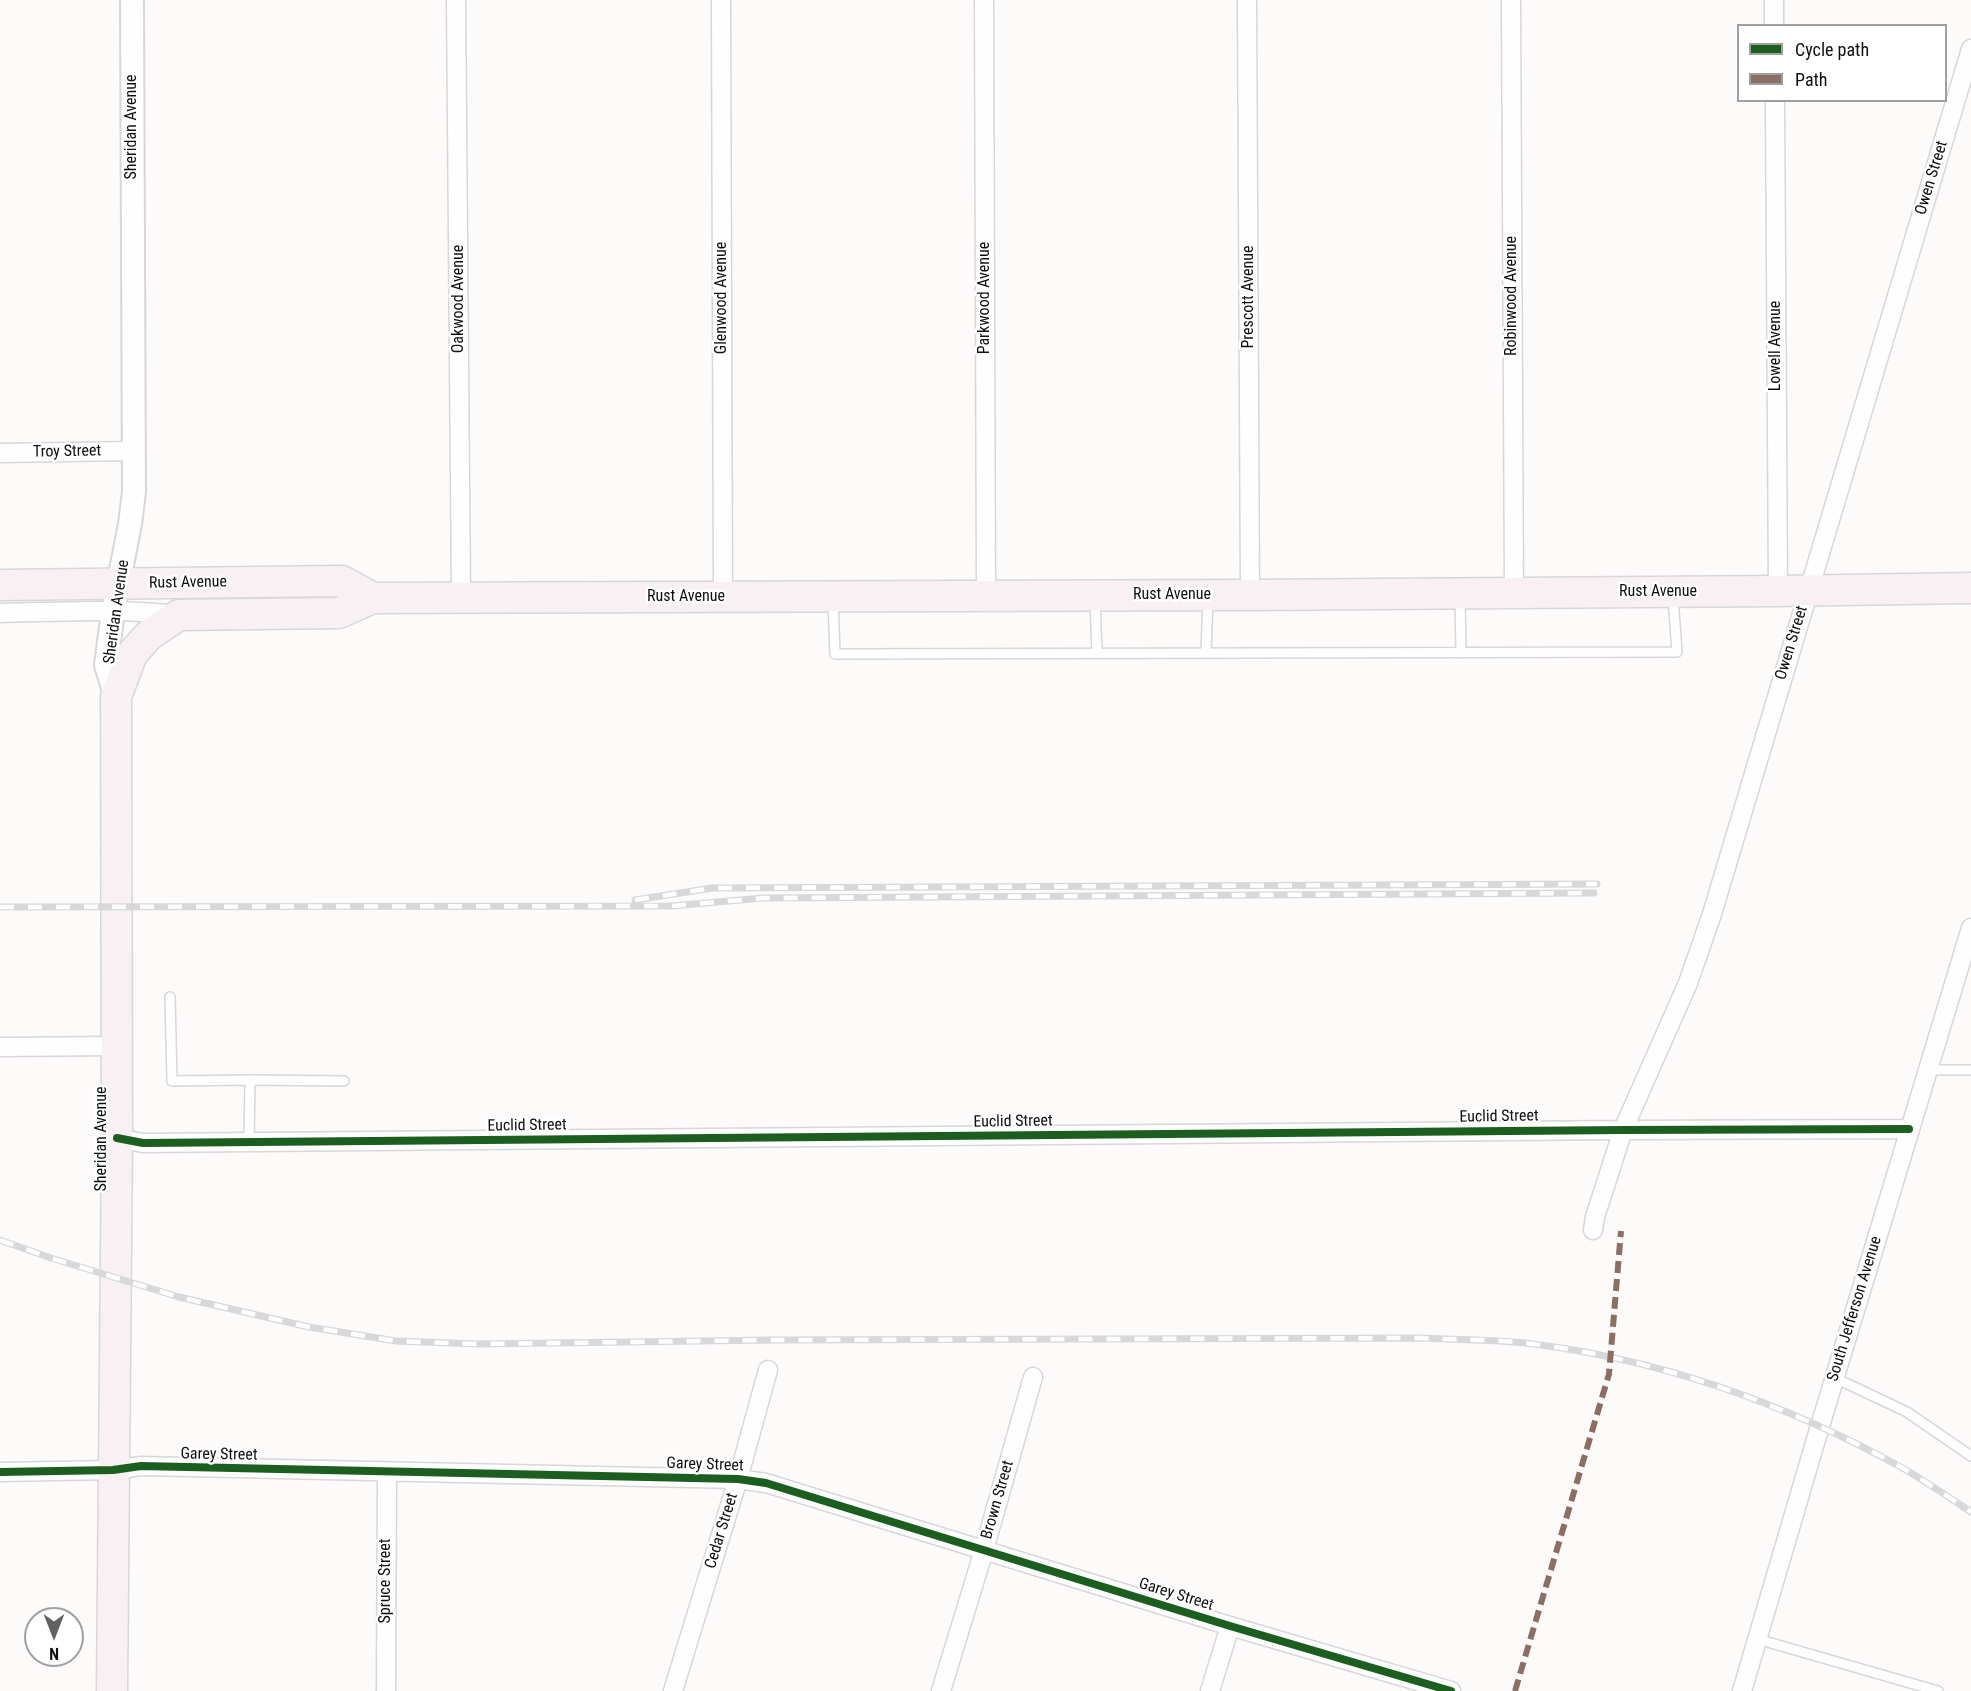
<!DOCTYPE html>
<style>
body{margin:0}
#map{position:relative;width:1971px;height:1691px;overflow:hidden;background:#fdfafa;font-family:"Roboto Condensed",sans-serif}
canvas{display:block}
.legend{position:absolute;left:1737px;top:24px;width:210px;height:78px;box-sizing:border-box;background:#fff;border:2px solid #9f9f9f;margin:0;padding:8px 10px;list-style:none;font-size:18px;color:#0f0e0e}
.legend li{display:flex;align-items:center;gap:12px;height:30px}
.legend b{width:30px;border:2px solid #9f9f9f}
.north{position:absolute;left:24px;top:1607px;width:60px;height:60px;box-sizing:border-box;background:#fff;border:2px solid #9f9f9f;border-radius:50%;rotate:180deg;font-size:16px;font-weight:700;line-height:24px;text-align:center;color:#0f0e0e}
.north::after{content:'';display:block;margin:auto;width:21px;height:27px;background:#626161;clip-path:polygon(50% 0,100% 100%,50% 72%,0 100%)}
</style>
<div id="map">
<canvas width="1971" height="1691"></canvas>
<ul class="legend">
<li><b style="height:8px;background:#1b5e20"></b>Cycle path</li>
<li><b style="height:8px;background:#8d6e63"></b>Path</li>
</ul>
<div class="north">N</div>
</div>
<script>
const g = document.querySelector('canvas').getContext('2d');
g.lineJoin = 'round';
function strokePath(path, color, width, dash) { g.strokeStyle = color; g.lineWidth = width; g.lineCap = dash ? 'butt' : 'round'; g.setLineDash(dash || []); g.stroke(path); }
function drawText(font, color, halo, rows, align = 'center') {
  g.font = font + ' "Roboto Condensed",sans-serif'; g.lineWidth = 5; g.setLineDash([]); g.textBaseline = 'middle'; g.strokeStyle = halo; g.fillStyle = color; for (const [text, x, y, turn = 0] of rows) {
    g.save(); g.translate(x, y); g.rotate((+turn || 0) * Math.PI / 180); g.textAlign = isNaN(turn) ? turn : align; if (halo) g.strokeText(text, 0, 0); g.fillText(text, 0, 0); g.restore();
  }
}
const service = new Path2D(`
 M1460,598L1461,653
 M833,599L835,654L1677,652L1673,597
 M1095,599L1097,653
 M1206,653L1208,599
 M170,997L172,1081L250,1080
 M1928,1070H1971
 M249,1142L250,1080L344,1081
 M1835,1378L1907,1412L1971,1456
 M1757,1639L1938,1691`);
const minor = new Path2D(`
 M456,0L461,598
 M721,0L723,597
 M984,0L986,595
 M1247,0L1250,595
 M1511,0L1514,593
 M1774,0V26
 M1775,100L1778,591
 M0,453L134,451
 M0,613C59,612 119,608 178,615
 M0,1047L116,1046
 M117,1138L143,1143L1623,1130L1909,1129
 M1593,1230L1595,1217L1623,1130L1688,983L1712,914L1971,49
 M0,1472L113,1470L141,1466L738,1479L766,1483L1230,1626L1451,1691
 M386,1691L387,1472
 M673,1691L738,1479L768,1370
 M941,1691L984,1550L1033,1377
 M1210,1691L1230,1626
 M1742,1691L1820,1426L1971,928`);
const tertiary = new Path2D(`
 M116,697L106,665L113,611L130,524L134,492L132,0`);
const trunk = new Path2D(`
 M0,585L342,581L373,598
 M112,1691L117,1138L116,697L132,654L149,635L179,615L339,613L373,598L1250,595L1778,591L1971,588`);
const rail = new Path2D(`
 M635,900L712,888L1597,884
 M0,907L671,906L764,898L1594,893
 M0,1240L51,1258L179,1297L309,1327L396,1341L478,1344L775,1340L1420,1338C1455,1340 1490,1339 1525,1343C1660,1359 1788,1404 1906,1470C1928,1483 1950,1498 1971,1512`);
const quiet = new Path2D(`
 M1515,1691L1609,1374L1621,1231`);
const cycleway = new Path2D(`
 M117,1138L143,1143L1623,1130L1909,1129
 M0,1472L113,1470L141,1466L738,1479L766,1483L1230,1626L1451,1691`);
const streetNames = [
 ["Sheridan Avenue",132,127,-90],
 ["Owen Street",1932,178,-73],
 ["Robinwood Avenue",1512,296,-90],
 ["Prescott Avenue",1249,297,-90],
 ["Glenwood Avenue",722,298,-90],
 ["Parkwood Avenue",985,298,-90],
 ["Oakwood Avenue",459,299,-90],
 ["Lowell Avenue",1776,346,-90],
 ["Troy Street",67,452,-1],
 ["Rust Avenue",188,583,-1],
 ["Rust Avenue",1658,592],
 ["Rust Avenue",1172,595],
 ["Rust Avenue",686,597],
 ["Sheridan Avenue",117,612,-82],
 ["Owen Street",1792,643,-73],
 ["Euclid Street",1499,1117,-1],
 ["Euclid Street",1013,1122,-1],
 ["Euclid Street",527,1126,-1],
 ["Sheridan Avenue",102,1139,-90],
 ["South Jefferson Avenue",1855,1309,-73],
 ["Garey Street",219,1455,1],
 ["Garey Street",705,1465,2],
 ["Brown Street",998,1500,-74],
 ["Cedar Street",722,1531,-73],
 ["Spruce Street",386,1581,-90],
 ["Garey Street",1176,1595,17]
];
strokePath(service, '#d8d6d6', 12);
strokePath(minor, '#d8d6d6', 21);
strokePath(tertiary, '#d8d6d6', 26);
strokePath(trunk, '#d8d7d7', 33);
strokePath(service, '#fffefe', 9);
strokePath(minor, '#fffefe', 18);
strokePath(tertiary, '#fffefe', 22);
strokePath(trunk, '#f8f0f2', 30);
strokePath(rail, '#d8d8d8', 7);
strokePath(rail, '#fff', 4.5, [14]);
strokePath(quiet, '#8d6e63', 6, [12, 6]);
strokePath(cycleway, '#1b5e20', 8);
drawText('16px', '#0f0e0e', '#fff', streetNames);
</script>
